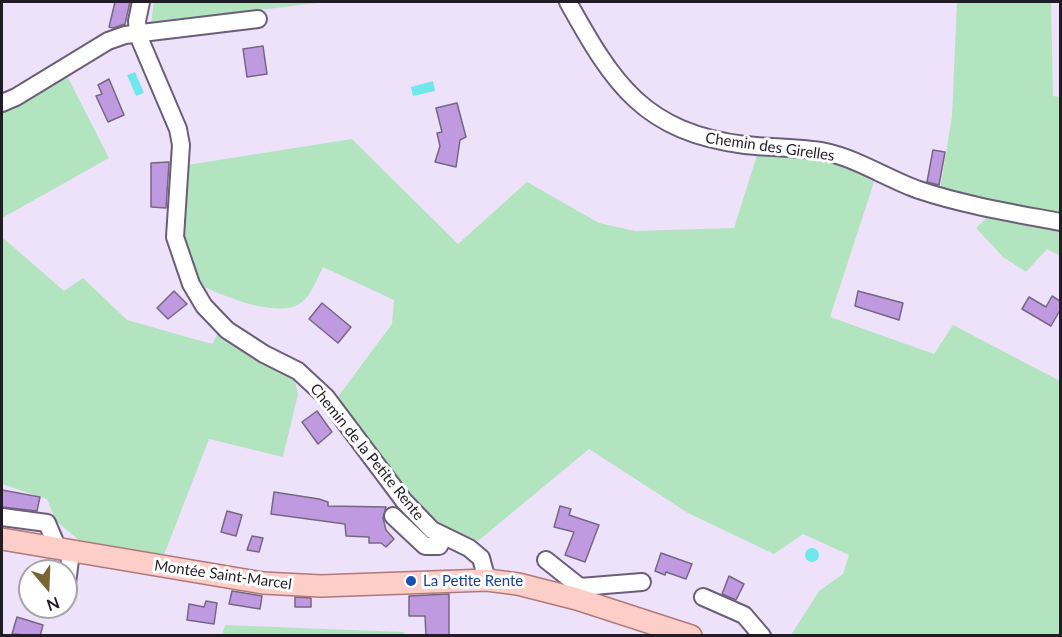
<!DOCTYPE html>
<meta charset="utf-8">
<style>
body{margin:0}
#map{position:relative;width:1062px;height:637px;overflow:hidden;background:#eee2fb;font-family:Lato,sans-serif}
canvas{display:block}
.frame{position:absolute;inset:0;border:3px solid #221c27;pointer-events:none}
.north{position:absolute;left:18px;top:559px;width:60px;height:60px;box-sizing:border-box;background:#fff;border:2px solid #a7a4a9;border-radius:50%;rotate:161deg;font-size:16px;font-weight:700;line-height:24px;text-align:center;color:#221c27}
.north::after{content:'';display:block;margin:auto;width:21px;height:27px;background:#786534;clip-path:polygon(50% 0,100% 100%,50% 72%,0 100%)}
</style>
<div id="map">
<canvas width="1062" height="637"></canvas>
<div class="frame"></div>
<div class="north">N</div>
</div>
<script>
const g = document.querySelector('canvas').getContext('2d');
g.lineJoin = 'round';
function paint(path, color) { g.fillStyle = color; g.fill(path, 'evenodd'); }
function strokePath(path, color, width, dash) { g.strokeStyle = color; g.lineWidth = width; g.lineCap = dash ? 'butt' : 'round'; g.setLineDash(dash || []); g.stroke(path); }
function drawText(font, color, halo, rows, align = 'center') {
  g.font = font + ' Lato,sans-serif'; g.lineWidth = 6; g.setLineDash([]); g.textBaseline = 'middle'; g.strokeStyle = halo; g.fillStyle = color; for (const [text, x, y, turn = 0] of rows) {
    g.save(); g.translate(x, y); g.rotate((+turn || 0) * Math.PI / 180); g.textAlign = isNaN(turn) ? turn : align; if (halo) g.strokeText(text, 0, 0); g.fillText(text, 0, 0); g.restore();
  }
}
const green = new Path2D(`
 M154,2H326L151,23Z
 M957,2H1051L1053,96L1060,97V256L1047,249L1026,272L1003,257L976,228L1000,205L940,190L952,116Z
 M66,74L109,158L2,218V110Z
 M352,139L458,244L527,182L599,223L635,231L734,228L758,152L812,156L839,165L874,182L830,317L934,354L953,325L1060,381V635H791L819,591L843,574L849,555L803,534L774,554L688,513L589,449L478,541L440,523L406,494L337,398L392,324L394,300L323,267C316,281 309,303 292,307C267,314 219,295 197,283L180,231L187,165Z
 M2,237L64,291L83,278L127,320L212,344L218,333L295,381L298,394L283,457L209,439L162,560L85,545L56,521L47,499L2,484Z
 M225,625L404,632V635H222Z`);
const water = new Path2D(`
 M135,72L144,93L136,96L127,75Z
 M433,81L435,91L413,96L411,87Z
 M805 555a7 7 0 1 1 14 0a7 7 0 1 1-14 0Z`);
const building = new Path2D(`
 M115,2H130L125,24L113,28L109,27Z
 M263,46L267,74L247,77L243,49Z
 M109,79L124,115L108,122L96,96L102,94L98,85Z
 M457,103L466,137L460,140L456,167L435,162L440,146L437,133L442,132L436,108Z
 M933,150L945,152L939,185L927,182Z
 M169,162L166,208L151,207V163Z
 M174,291L187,304L168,319L157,308Z
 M858,291L903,303L899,320L855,306Z
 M1052,296L1060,301V310L1051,326L1022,309L1029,297L1046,307Z
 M322,303L351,327L338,343L309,319Z
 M317,411L332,432L318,444L302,422Z
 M2,490L40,497L37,511L2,507Z
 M274,492L319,499L328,502V506L386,507L383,518L386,530L394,539L386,547L381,543H369V537L346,536L345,524L271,514Z
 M560,506L571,509L569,515L599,525L585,562L565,555L574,532L554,527Z
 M227,511L242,515L236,536L221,532Z
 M252,536L263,538L259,552L247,550Z
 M661,553L692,564L686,579L666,572L665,575L655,571Z
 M729,576L744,584L736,600L722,594Z
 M232,591L262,596L260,609L229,604Z
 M449,594V636H426L425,616H409V596Z
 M295,597L311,598V607H295Z
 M206,601L217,603L214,624L187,620L189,604L204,607Z
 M17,617L43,625L40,636L12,634Z`);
const minor = new Path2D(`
 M141,2L137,21L138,35L178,129L181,145L175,237L191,284L204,306L227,330L264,354L298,371L326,397L404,501L432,530L469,548L481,558L487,580
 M568,2C614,85 644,132 745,145C772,148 799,147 826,152C858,159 888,179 919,190C964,205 1013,213 1060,222
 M2,103L16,97L108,41L125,35L258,19
 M393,516L425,546H439L444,537
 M2,517L47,523L58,549
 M546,560L580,587
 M66,591L71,552
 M703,597L744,615L762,636
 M577,599L580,587L642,582`);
const major = new Path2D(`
 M2,539L263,583L321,586L487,580L518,584L577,599L691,636`);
const markers = [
 [411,581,6,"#1a4fb4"]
];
const streetNames = [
 ["Chemin des Girelles",770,147,8],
 ["Chemin de la Petite Rente",367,452,51],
 ["Montée Saint-Marcel",223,575,8]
];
const transitNames = [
 ["La Petite Rente",423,581]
];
paint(green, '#b2e4c0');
paint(water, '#70e7eb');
paint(building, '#c09ae1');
strokePath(building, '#756782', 1.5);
strokePath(minor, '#6b5e78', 20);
strokePath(major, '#b07978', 24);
strokePath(minor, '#fff', 16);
strokePath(major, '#fdcdc8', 21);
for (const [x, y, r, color] of markers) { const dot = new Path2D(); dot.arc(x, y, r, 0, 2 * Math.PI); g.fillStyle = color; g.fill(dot); strokePath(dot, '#fff', 2); }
drawText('15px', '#221c27', '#fff', streetNames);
drawText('15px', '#164399', '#fff', transitNames, 'left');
</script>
